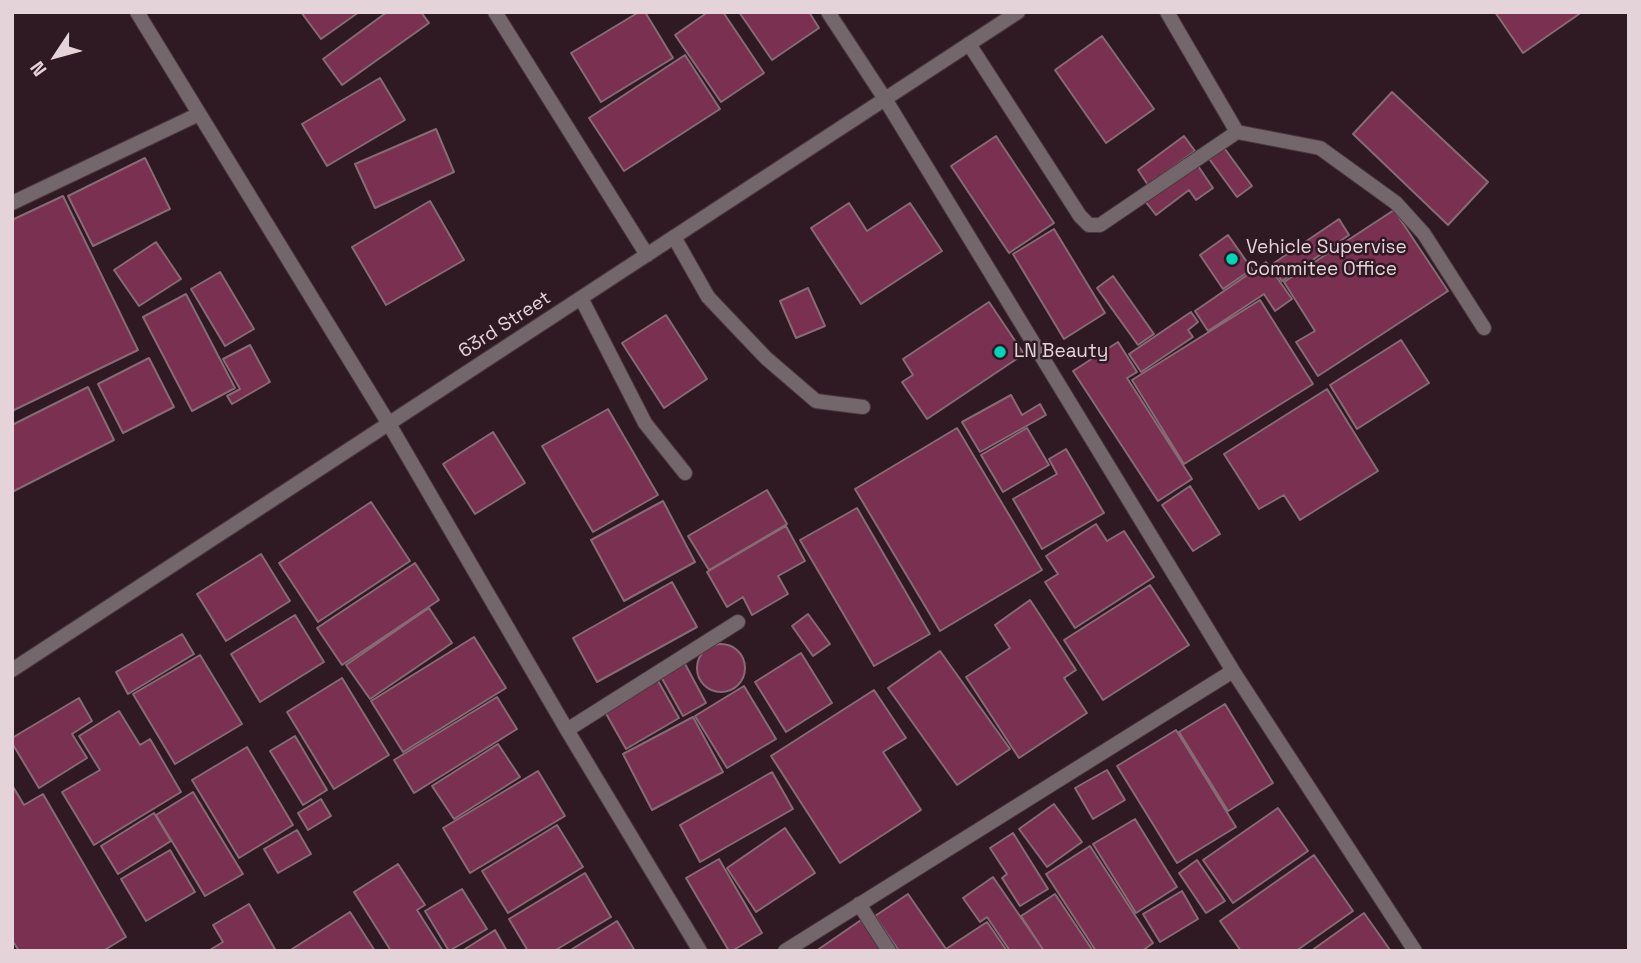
<!DOCTYPE html>
<style>
body{margin:0}
#map{position:relative;width:1641px;height:963px;overflow:hidden;background:#2f1922;font-family:"Space Grotesk",sans-serif}
canvas{display:block}
.frame{position:absolute;inset:0;border:14px solid #e4d4da;pointer-events:none}
.north{position:absolute;left:21px;top:21px;width:70px;height:70px;-webkit-text-stroke:5px #2f1922;paint-order:stroke;rotate:234deg;font-size:19px;font-weight:700;line-height:28px;text-align:center;color:#e4d4da}
.north::after{content:'';display:block;margin:auto;width:24px;height:32px;background:#e4d4da;clip-path:polygon(50% 0,100% 100%,50% 72%,0 100%)}
</style>
<div id="map">
<canvas width="1641" height="963"></canvas>
<div class="frame"></div>
<div class="north">N</div>
</div>
<script>
const g = document.querySelector('canvas').getContext('2d');
g.lineJoin = 'round';
function paint(path, color) { g.fillStyle = color; g.fill(path, 'evenodd'); }
function strokePath(path, color, width, dash) { g.strokeStyle = color; g.lineWidth = width; g.lineCap = dash ? 'butt' : 'round'; g.setLineDash(dash || []); g.stroke(path); }
function drawText(font, color, halo, rows, align = 'center') {
  g.font = font + ' "Space Grotesk",sans-serif'; g.lineWidth = 5; g.setLineDash([]); g.textBaseline = 'middle'; g.strokeStyle = halo; g.fillStyle = color; for (const [text, x, y, turn = 0] of rows) {
    g.save(); g.translate(x, y); g.rotate((+turn || 0) * Math.PI / 180); g.textAlign = isNaN(turn) ? turn : align; if (halo) g.strokeText(text, 0, 0); g.fillText(text, 0, 0); g.restore();
  }
}
const building = new Path2D(`
 M301,12H359L321,39Z
 M421,12L429,23L342,85L323,59L387,12Z
 M639,12H645L673,58L601,102L571,53Z
 M708,12H723L764,73L721,102L675,35Z
 M739,12H809L819,28L772,60Z
 M1495,12H1582L1523,53Z
 M1102,36L1154,109L1106,143L1055,70Z
 M685,55L720,109L624,171L589,118Z
 M380,78L405,120L327,166L302,124Z
 M1392,92L1488,182L1448,225L1353,134Z
 M436,129L454,172L375,208L355,164Z
 M996,136L1054,223L1009,253L951,166Z
 M1184,136L1195,151L1148,185L1138,170Z
 M1222,145L1252,186L1237,197L1207,156Z
 M145,158L170,209L93,246L68,196Z
 M1196,163L1213,188L1196,200L1189,190L1156,215L1145,201Z
 M63,196L138,350L12,411V220Z
 M430,201L464,260L386,305L352,247Z
 M849,203L867,231L910,203L942,251L861,304L811,228Z
 M1394,210L1448,291L1318,376L1296,342L1315,331L1284,282Z
 M1339,219L1349,235L1282,281L1271,265Z
 M1054,229L1105,313L1064,339L1013,254Z
 M1228,235L1252,269L1223,289L1200,255Z
 M156,242L181,279L139,306L114,270Z
 M1266,262L1292,299L1275,311L1264,294L1208,331L1195,311Z
 M220,272L254,329L225,346L191,289Z
 M1113,276L1154,334L1138,345L1097,288Z
 M808,288L825,326L796,338L780,301Z
 M186,294L235,388L192,411L143,317Z
 M1260,300L1313,384L1184,464L1132,380Z
 M989,302L1024,354L927,419L902,382L913,375L903,359Z
 M1191,312L1198,322L1188,330L1193,337L1141,372L1129,354Z
 M666,315L707,379L664,408L622,343Z
 M1401,340L1429,383L1357,429L1330,385Z
 M1118,342L1137,372L1127,378L1192,479L1158,501L1073,371Z
 M250,345L270,382L232,404L227,396L240,389L223,359Z
 M149,358L174,407L123,433L98,384Z
 M88,387L114,440L12,492V425Z
 M1327,389L1378,471L1300,520L1284,495L1259,509L1224,454Z
 M1011,395L1022,415L1040,404L1046,415L980,452L962,422Z
 M608,409L658,495L593,532L542,446Z
 M957,428L1042,570L940,631L855,489Z
 M1027,428L1049,465L1003,492L981,455Z
 M493,432L525,483L475,514L443,464Z
 M1066,449L1104,513L1042,549L1013,499L1057,474L1049,459Z
 M1190,486L1220,534L1193,551L1162,505Z
 M767,490L787,524L709,570L688,536Z
 M663,501L695,562L624,601L591,540Z
 M371,502L410,561L318,622L279,563Z
 M857,508L930,634L874,666L800,540Z
 M1096,524L1107,541L1124,531L1154,577L1075,628L1045,582L1058,574L1046,556Z
 M786,526L805,561L778,576L788,594L752,615L743,597L727,607L707,572Z
 M261,554L290,601L226,641L197,594Z
 M415,563L439,600L342,665L317,628Z
 M672,582L697,627L597,682L573,638Z
 M1150,585L1189,645L1103,700L1064,640Z
 M1030,600L1076,670L1064,678L1087,713L1019,758L966,677L1010,648L995,625Z
 M429,608L452,643L370,699L346,665Z
 M808,614L830,644L813,656L792,626Z
 M295,615L324,662L260,702L231,654Z
 M182,634L194,654L128,694L116,672Z
 M474,637L506,688L403,752L371,701Z
 M697 668a24 24 0 1 1 48 0a24 24 0 1 1-48 0Z
 M940,651L1010,749L957,785L888,688Z
 M801,653L832,703L786,732L755,682Z
 M200,655L242,724L175,764L133,694Z
 M684,662L706,703L683,716L660,675Z
 M342,678L389,755L334,789L287,712Z
 M657,679L679,718L626,749L604,710Z
 M744,686L776,739L727,768L695,716Z
 M874,690L906,738L883,752L921,810L840,863L771,756Z
 M497,697L517,729L414,793L394,760Z
 M79,698L92,721L72,734L87,758L39,788L12,743V738Z
 M1225,704L1273,783L1228,811L1179,732Z
 M119,711L140,745L150,739L181,792L94,845L62,792L100,770L79,736Z
 M693,717L723,772L652,810L623,754Z
 M1176,730L1236,827L1177,863L1117,766Z
 M295,736L327,790L303,805L270,751Z
 M498,744L520,777L454,819L432,786Z
 M247,747L293,825L239,858L192,780Z
 M1107,770L1125,800L1093,819L1075,788Z
 M538,771L565,816L470,873L443,828Z
 M772,772L793,809L700,862L680,825Z
 M12,785L24,805L43,794L126,937L103,951H19L12,940Z
 M193,792L243,874L205,896L156,815Z
 M321,799L331,816L308,830L298,813Z
 M1054,804L1082,842L1047,867L1019,829Z
 M1278,808L1308,851L1233,903L1203,860Z
 M154,813L171,841L118,874L101,846Z
 M1135,819L1177,887L1136,913L1093,844Z
 M557,825L583,867L508,913L482,871Z
 M785,828L815,873L756,912L727,868Z
 M297,830L311,854L278,873L264,849Z
 M1013,833L1048,889L1020,906L1002,878L1007,874L990,848Z
 M1090,846L1153,943L1142,951H1096L1046,874Z
 M170,850L195,892L146,921L121,879Z
 M1314,855L1353,911L1296,951H1241L1220,921Z
 M719,859L762,933L732,951H729L686,878Z
 M1197,860L1225,901L1206,913L1179,873Z
 M398,864L425,905L417,910L443,951H391L354,892Z
 M585,873L611,917L554,951H528L509,919Z
 M993,877L1044,951H1010L987,917L980,922L963,898Z
 M462,889L487,929L449,951L425,911Z
 M1182,891L1198,919L1160,942L1143,914Z
 M908,894L946,949L987,922L1007,951H899L875,916Z
 M1055,894L1093,951H1044L1021,916Z
 M249,904L276,951H208L223,942L213,925Z
 M350,912L375,951H289Z
 M1364,913L1390,950L1311,951Z
 M861,920L882,951H816Z
 M617,921L635,951H569Z
 M495,930L507,951H462Z`);
const lane = new Path2D(`
 M969,44L1080,216L1089,225H1100L1237,132L1167,12
 M1237,132L1320,148L1396,203L1424,234L1484,328
 M674,237L708,297L766,358L816,401L863,407`);
const street = new Path2D(`
 M137,12L389,424L567,730L700,951
 M495,12L647,255
 M828,12L885,99L1233,671L1415,951
 M12,203L199,114
 M581,298L645,423L685,473
 M12,670L1018,12
 M567,730L738,622
 M859,904L889,951
 M785,951L1233,671`);
const markers = [
 [1232,259,7,"#00d5b7"],
 [1000,352,7,"#00d5b7"]
];
const poiNames = [
 ["Vehicle Supervise",1246,248],
 ["Commitee Office",1246,270],
 ["LN Beauty",1014,352]
];
const streetNames = [
 ["63rd Street",505,325,-33]
];
paint(building, '#793051');
strokePath(building, '#866a74', 2);
strokePath(lane, '#4c373f', 16);
strokePath(street, '#4c373f', 16);
strokePath(lane, '#73676b', 14);
strokePath(street, '#73676b', 14);
for (const [x, y, r, color] of markers) { const dot = new Path2D(); dot.arc(x, y, r, 0, 2 * Math.PI); g.fillStyle = color; g.fill(dot); strokePath(dot, '#2f1922', 2.5); }
drawText('19px', '#e4d4da', '#2f1922', poiNames, 'left');
drawText('19px', '#e4d4da', '#2f1922', streetNames);
</script>
